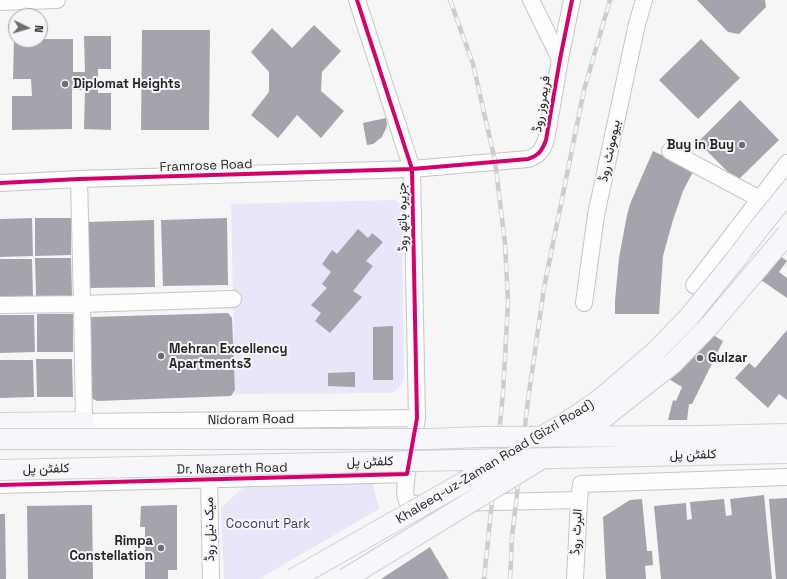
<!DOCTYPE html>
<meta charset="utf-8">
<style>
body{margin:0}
#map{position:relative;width:787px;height:579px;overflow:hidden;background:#f6f6f7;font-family:"Space Grotesk",sans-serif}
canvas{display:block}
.north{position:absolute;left:8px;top:8px;width:40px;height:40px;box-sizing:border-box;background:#f6f5f8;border:1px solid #a2a2a4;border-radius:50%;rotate:95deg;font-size:11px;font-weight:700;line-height:16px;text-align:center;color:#252526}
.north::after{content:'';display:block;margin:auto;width:14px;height:18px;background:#6e6e6f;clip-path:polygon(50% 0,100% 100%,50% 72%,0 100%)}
</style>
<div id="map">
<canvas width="787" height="579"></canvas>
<div class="north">N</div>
</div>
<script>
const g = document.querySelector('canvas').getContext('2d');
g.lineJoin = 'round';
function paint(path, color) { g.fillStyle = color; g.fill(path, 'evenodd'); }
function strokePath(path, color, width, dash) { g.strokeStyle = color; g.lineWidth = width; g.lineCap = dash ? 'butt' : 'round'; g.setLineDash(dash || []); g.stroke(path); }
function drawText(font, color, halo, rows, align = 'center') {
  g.font = font + ' "Space Grotesk",Vazirmatn,sans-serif'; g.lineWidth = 4; g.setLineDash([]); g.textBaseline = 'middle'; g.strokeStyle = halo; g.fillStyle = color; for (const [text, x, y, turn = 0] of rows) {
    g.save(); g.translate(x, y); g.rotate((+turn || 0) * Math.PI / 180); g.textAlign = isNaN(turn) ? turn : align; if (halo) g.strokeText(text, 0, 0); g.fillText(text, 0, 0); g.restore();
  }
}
const green = new Path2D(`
 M394,200L399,203L402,209L404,380C401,386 397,390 391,393L235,394L231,204Z
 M250,481H372L379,509L259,579H224L221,508Z`);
const building = new Path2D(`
 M697,0H765L766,7L739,34L728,32Z
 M314,25L341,51L322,72L321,91L344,111L321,138L297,115L278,138L251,115L269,92V72L251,52L272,28L292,48Z
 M142,30H210L209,130H141Z
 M84,36H111V69H98V93H111V130L84,129L85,90H72V129L12,130V96H32L31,79H13L14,39H16V40H40V39H73V72H85Z
 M701,39L740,78L698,119L659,80Z
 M740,100L779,140L737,181L698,142Z
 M386,118L387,126L382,137L373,144L367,145L363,123Z
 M653,151L694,170L683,191L673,220L663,256L659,314H615V301L619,258L627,215L630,204L643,174Z
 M32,218L33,256L0,257V219Z
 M35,218H71V255L35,256Z
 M227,218L228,285L163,286L161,220Z
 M154,220L155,287L89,288L88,222Z
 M358,229L368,238L372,233L383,242L366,261L373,266L353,291L362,297L330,333L315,321L321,313L311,305L327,288L322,284L331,272L322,264L332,250L337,254Z
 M777,254L787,261L779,272L787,278V298L758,278Z
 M35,258H71L72,296H36Z
 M0,259H32L33,296L0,297Z
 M228,313L232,318L235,390L231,396L97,401L89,397L86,322L91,317Z
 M37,314H73V352H37Z
 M0,315H34L35,352L0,353Z
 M393,326V380H373V327Z
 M787,330V400L779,394L768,408L735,378L749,363L755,368Z
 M710,333L723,341L692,404H689L687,420H668L673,400L676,401L682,387L664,376Z
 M36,359H72L73,397H37Z
 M0,360H33L34,397L0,398Z
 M355,372V387L328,386V373Z
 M764,495L772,579H661L654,506L686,503L687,520L692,519L690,502L724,499L726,516L732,515L730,499Z
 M787,498V579H776L769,499Z
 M642,499L647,551H652L653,565L645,566L646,579H606L603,517L630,500Z
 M92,505L93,579H28L27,506Z
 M177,505V570H168V579H145V527H140L141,506Z
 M0,514H5L6,579H0Z
 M430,547L449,579H381Z`);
const minor = new Path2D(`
 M531,0L560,59
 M0,2L57,0
 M670,151L760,199
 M79,179L82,304L84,422L417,418
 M0,183L79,179L412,169L528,159C539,155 542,151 546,140L560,59L572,0
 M694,285L787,163
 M584,303L596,215L637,24L644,0
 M0,305L82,304L233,299
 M407,474C406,484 402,498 410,504L579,500
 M209,480L211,579
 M0,485L407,474L417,418L412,169L357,0
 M575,579L579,500L581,484L787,477`);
const major = new Path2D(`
 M0,423L84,422`);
const rail = new Path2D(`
 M450,0L473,64L495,161L505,243L508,302L503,394L484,579
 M510,579L512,537L528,400L544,288L584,90L610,0`);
const majorBridge = new Path2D(`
 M543,436L567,422L599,400L655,352L689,317L736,259L760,227L787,194
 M577,437L592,427L672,364L711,324L787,234
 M0,439H430L480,437L702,436L787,434
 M0,470L787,453
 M293,579L503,460
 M345,579L541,459`);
const cycleway = new Path2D(`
 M0,183L79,179L412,169L528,159C539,155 542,151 546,140L560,59L572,0
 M0,485L407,474L417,418L412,169L357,0`);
const markers = [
 [65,84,4,"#6e6e6f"],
 [742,145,4,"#6e6e6f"],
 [161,356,4,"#6e6e6f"],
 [700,358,4,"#6e6e6f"],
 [161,548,4,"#6e6e6f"]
];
const poiNames = [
 ["Diplomat Heights",73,84],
 ["Buy in Buy",734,145,"right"],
 ["Mehran Excellency",169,349],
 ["Apartments3",169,364],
 ["Gulzar",708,358],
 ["Rimpa",153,541,"right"],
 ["Constellation",153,556,"right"]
];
const streetNames = [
 ["فریمروز روڈ",542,104,-81],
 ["بیومونٹ روڈ",610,151,-78],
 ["Framrose Road",206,166,-2],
 ["جزیرہ باتھ روڈ",403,217,-91],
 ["Nidoram Road",251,420,-1],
 ["کلفٹن پل",693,455,-1],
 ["کلفٹن پل",370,462,-1],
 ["Khaleeq-uz-Zaman Road (Gizri Road)",495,462,-31],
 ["کلفٹن پل",46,469,-1],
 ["Dr. Nazareth Road",232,469,-1],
 ["میک نیل روڈ",210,529,-91],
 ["البرٹ روڈ",577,532,-87]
];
const parkNames = [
 ["Coconut Park",268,524]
];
paint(green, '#eae6fa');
paint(building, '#a5a3ac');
strokePath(minor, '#c6c6c7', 18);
strokePath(major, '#d0d0d0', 22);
strokePath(minor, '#fefefe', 16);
strokePath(major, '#f7f6fa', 20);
strokePath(rail, '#cecdce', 4.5);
strokePath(rail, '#f6f5f8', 3, [9]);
strokePath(majorBridge, '#d0d0d0', 22, []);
strokePath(majorBridge, '#f7f6fa', 20);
strokePath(cycleway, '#d6006c', 4);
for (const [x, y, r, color] of markers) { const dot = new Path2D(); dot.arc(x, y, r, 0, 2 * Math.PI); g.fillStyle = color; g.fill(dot); strokePath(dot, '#f6f5f8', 1.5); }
drawText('bold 13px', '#252526', '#f6f5f8', poiNames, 'left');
drawText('13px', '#252526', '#f6f5f8', streetNames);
drawText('13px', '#44326b', '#f6f5f8', parkNames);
</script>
